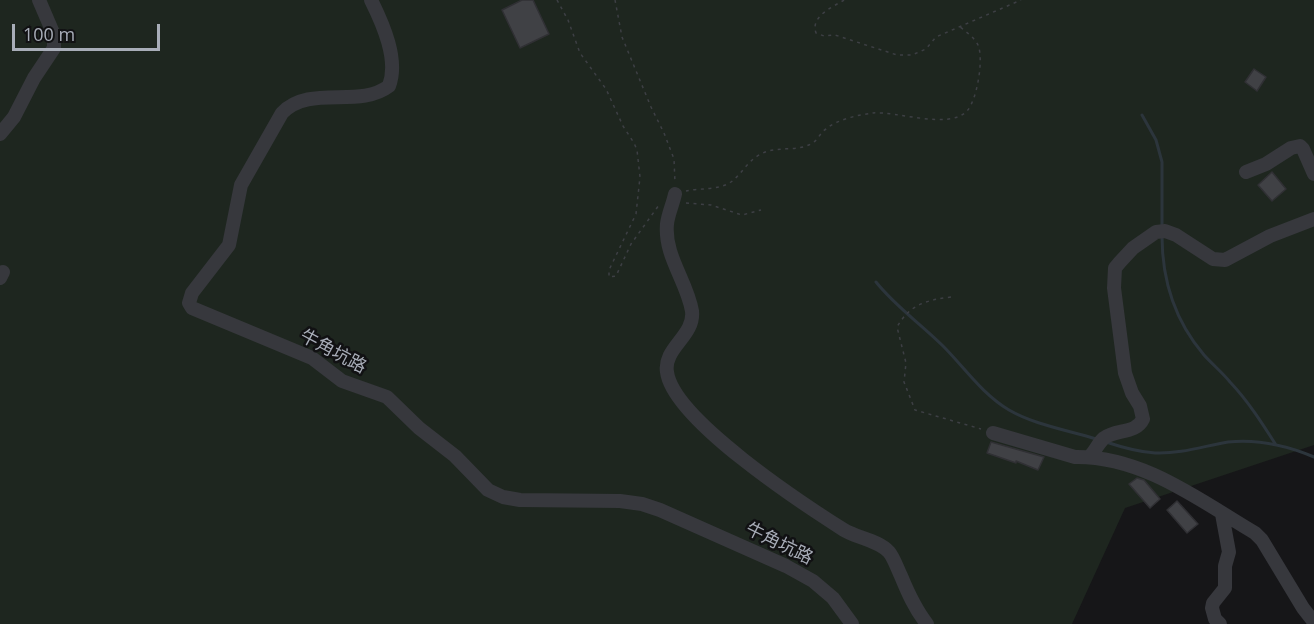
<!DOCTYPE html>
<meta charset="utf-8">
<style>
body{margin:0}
#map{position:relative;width:1314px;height:624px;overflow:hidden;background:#161618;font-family:"Open Sans",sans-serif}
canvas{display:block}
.scale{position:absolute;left:12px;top:24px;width:148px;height:27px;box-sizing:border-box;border:3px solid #a8adb8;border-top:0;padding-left:8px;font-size:18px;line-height:21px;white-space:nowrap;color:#a8adb8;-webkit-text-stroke:4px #111113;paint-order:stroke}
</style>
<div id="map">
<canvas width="1314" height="624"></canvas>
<div class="scale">100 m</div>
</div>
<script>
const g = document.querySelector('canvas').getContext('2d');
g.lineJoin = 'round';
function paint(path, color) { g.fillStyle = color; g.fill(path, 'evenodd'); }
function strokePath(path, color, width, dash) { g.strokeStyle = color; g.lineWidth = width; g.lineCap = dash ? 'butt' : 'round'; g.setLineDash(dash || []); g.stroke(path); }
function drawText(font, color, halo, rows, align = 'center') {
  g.font = font + ' "Open Sans","Noto Sans TC",sans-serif'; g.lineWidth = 5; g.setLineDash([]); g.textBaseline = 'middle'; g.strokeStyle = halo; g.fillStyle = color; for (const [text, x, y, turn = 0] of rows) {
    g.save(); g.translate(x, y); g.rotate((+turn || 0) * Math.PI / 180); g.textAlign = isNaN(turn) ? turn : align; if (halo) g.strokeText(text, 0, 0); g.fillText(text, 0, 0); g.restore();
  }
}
const green = new Path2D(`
 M0,0H1314V445L1125,508L1072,624H0Z`);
const stream = new Path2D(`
 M1142,115L1156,140L1162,162V226
 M1162,236C1162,281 1175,321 1204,355C1212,364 1222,372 1230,382C1248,401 1262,423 1276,445
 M876,282C896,307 921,324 943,346C964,367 982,394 1009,410C1035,425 1067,430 1096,439
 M1106,442C1121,447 1138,452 1155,453C1181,454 1204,446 1228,442C1257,439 1288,446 1314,457`);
const building = new Path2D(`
 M522,0H533L549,34L520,48L502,10Z
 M1254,69L1266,77L1257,91L1245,82Z
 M1272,172L1286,189L1272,201L1258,185Z
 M991,442L1044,457L1038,470L1016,461V463L987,453Z
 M1137,478L1144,480L1160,499L1150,508L1129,484Z
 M1177,501L1198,524L1187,533L1167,510Z`);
const path = new Path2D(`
 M557,0L568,20L580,53L606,89L623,126L634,143L637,150L640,177L636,214L609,270V277L616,276L631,244L659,205
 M615,0L622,37L651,107L664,133L674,159L675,183
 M844,0C833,7 810,16 816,33L824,36L835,35L897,55H912L926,49L936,37L1021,0
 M686,191C699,188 720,190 731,182C742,174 748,160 761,154C777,145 799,153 814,142C818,139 821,132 826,129C838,119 858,115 873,113C897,111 949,130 967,111C977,100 984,59 978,45C974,37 966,32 959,26
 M686,203L711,205L742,215L761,210
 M951,297C927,300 910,304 897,327L906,363L904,382L915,410L981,429`);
const minor = new Path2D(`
 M371,0C383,24 399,60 389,86C359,109 310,84 282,113L241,185L229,245L192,293L189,303L192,308L312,358L342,381L387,397L419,428L455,456L488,490L503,497L520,500L620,501L642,504L660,510L786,566L813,581L833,598L852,624
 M0,134L14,117L34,78L54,48V35L39,0
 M1246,172L1266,164L1291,148L1300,146L1303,149L1314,174
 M675,194C673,204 668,214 667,224C664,256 687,281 692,311C695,336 663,348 667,372C673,419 803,504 844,530C857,538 878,540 889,552C894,558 897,568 901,576C908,593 915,609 927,624
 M0,278L3,272
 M993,433L1075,457C1143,456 1199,500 1255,533L1262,540L1303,608L1314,622
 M1089,457C1095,452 1098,443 1104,438C1116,429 1136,434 1143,419L1140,406L1132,393L1125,373L1114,288L1115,268L1120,262L1133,248L1156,232L1165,231L1176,235L1213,259L1225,260L1270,236L1314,219
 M1220,624L1215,619L1212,608L1213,603L1225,588V566L1229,552L1222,514`);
const streetNames = [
 ["牛角坑路",333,352,28],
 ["牛角坑路",779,544,26]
];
paint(green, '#1e261f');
strokePath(stream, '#2c353c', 3);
paint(building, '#404145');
strokePath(building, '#303034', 1.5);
strokePath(path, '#3d3f44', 1.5, [3, 4.5]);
strokePath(minor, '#37383d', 14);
drawText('18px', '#a8adb8', '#111113', streetNames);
</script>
